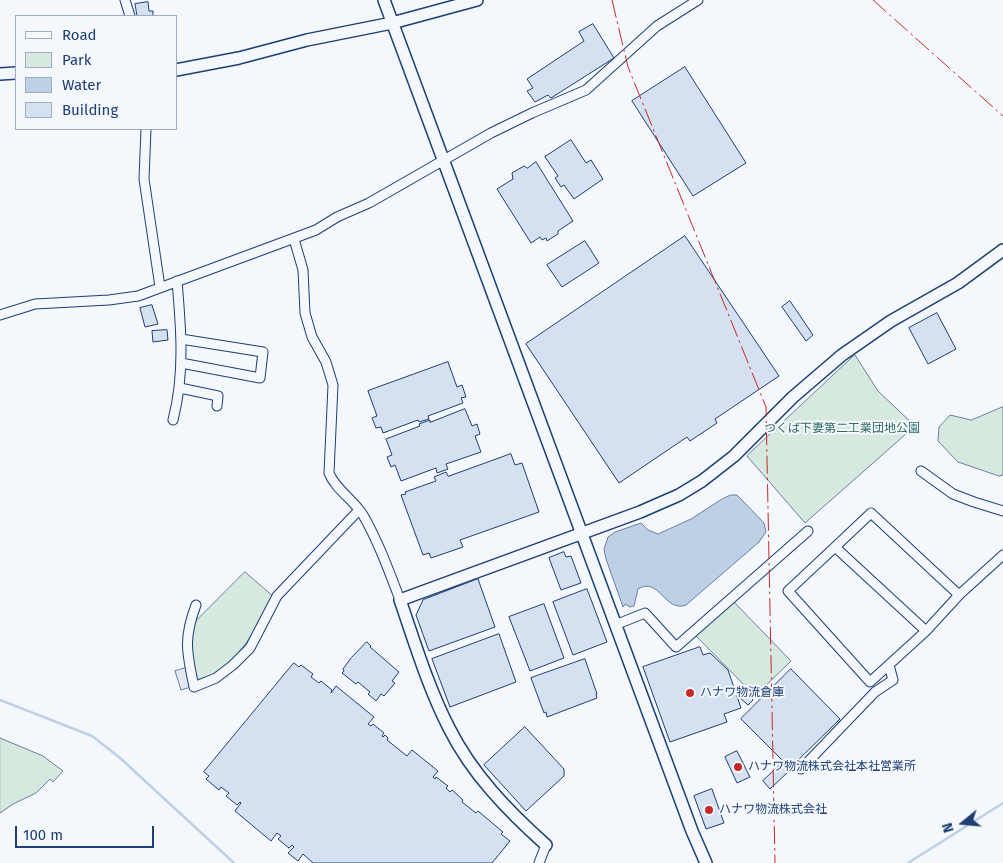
<!DOCTYPE html>
<meta charset="utf-8">
<style>
body{margin:0}
#map{position:relative;width:1003px;height:863px;overflow:hidden;background:#f4f7fb;font-family:"Fira Sans",sans-serif}
canvas{display:block}
.legend{position:absolute;left:15px;top:15px;width:162px;height:115px;box-sizing:border-box;background:#f4f7fb;border:1px solid #9eadc5;margin:0;padding:6px 9px;list-style:none;font-size:15px;color:#1d3f73}
.legend li{display:flex;align-items:center;gap:10px;height:25px}
.legend b{width:25px;border:1px solid #9eadc5}
.north{position:absolute;left:938px;top:798px;width:50px;height:50px;-webkit-text-stroke:4px #f4f7fb;paint-order:stroke;rotate:253deg;font-size:14px;font-weight:700;line-height:20px;text-align:center;color:#1d3f73}
.north::after{content:'';display:block;margin:auto;width:18px;height:22px;background:#1d3f73;clip-path:polygon(50% 0,100% 100%,50% 72%,0 100%)}
.scale{position:absolute;left:15px;top:826px;width:139px;height:22px;box-sizing:border-box;border:2px solid #1d3f73;border-top:0;padding-left:6px;font-size:15px;line-height:18px;white-space:nowrap;color:#1d3f73;-webkit-text-stroke:4px #f4f7fb;paint-order:stroke}
</style>
<div id="map">
<canvas width="1003" height="863"></canvas>
<ul class="legend">
<li><b style="height:6px;background:#f4f7fb"></b>Road</li>
<li><b style="height:14px;background:#d7e8df"></b>Park</li>
<li><b style="height:14px;background:#bed0e5"></b>Water</li>
<li><b style="height:14px;background:#d5e0f0"></b>Building</li>
</ul>
<div class="north">N</div>
<div class="scale">100 m</div>
</div>
<script>
const g = document.querySelector('canvas').getContext('2d');
g.lineJoin = 'round';
function paint(path, color) { g.fillStyle = color; g.fill(path, 'evenodd'); }
function strokePath(path, color, width, dash) { g.strokeStyle = color; g.lineWidth = width; g.lineCap = dash ? 'butt' : 'round'; g.setLineDash(dash || []); g.stroke(path); }
function drawText(font, color, halo, rows, align = 'center') {
  g.font = font + ' "Fira Sans","Noto Sans JP",sans-serif'; g.lineWidth = 4; g.setLineDash([]); g.textBaseline = 'middle'; g.strokeStyle = halo; g.fillStyle = color; for (const [text, x, y, turn = 0] of rows) {
    g.save(); g.translate(x, y); g.rotate((+turn || 0) * Math.PI / 180); g.textAlign = isNaN(turn) ? turn : align; if (halo) g.strokeText(text, 0, 0); g.fillText(text, 0, 0); g.restore();
  }
}
const green = new Path2D(`
 M855,355L878,391L915,426L805,523L747,456Z
 M1003,407V475L999,476L958,462L938,441L939,427L950,415L971,420Z
 M245,572L274,597C258,624 244,654 217,672C211,676 203,678 196,680L189,648L194,623Z
 M734,602L791,661L755,696L696,636Z
 M0,738L43,756L63,771L53,782L50,779L36,793L13,804L0,813Z`);
const parking = new Path2D(`
 M186,668L191,687L181,690L175,671Z`);
const water = new Path2D(`
 M731,495H737L741,499L764,523L766,532L759,542L686,605C665,613 659,576 638,589L634,606L630,607L625,604L623,607L606,559L604,549L608,537L615,532L641,523L648,530L658,534L691,519L722,499Z`);
const stream = new Path2D(`
 M0,700L92,736L119,757L234,863
 M908,863L1003,803`);
const building = new Path2D(`
 M148,2L149,11H153V16H137L135,4Z
 M593,24L614,58L551,98L548,95L535,102L527,91L533,88L527,79L584,41L579,32Z
 M685,67L746,163L693,196L632,101Z
 M571,140L586,163L591,160L603,179L574,199L564,185L561,187L555,178L558,176L545,157Z
 M536,162L573,221L558,231V234L547,241L546,238L542,240L540,237L531,243L497,189L513,179L512,173L524,166L527,168Z
 M685,236L779,376L715,419L717,423L690,441L687,437L619,483L526,344Z
 M585,241L599,263L562,287L547,265Z
 M790,301L813,335L806,341L782,307Z
 M152,305L158,324L145,327L140,308Z
 M937,313L956,349L928,364L909,328Z
 M167,330L168,340L153,342L152,331Z
 M448,362L457,387L462,385L466,397L461,398L463,403L428,416L429,419L419,422L418,420L383,433L381,427L376,428L372,418L377,416L368,391Z
 M465,409L472,426L477,424L480,434L475,436L481,452L446,464L448,469L437,473L436,468L401,481L395,465L391,467L387,457L392,455L386,439L420,426L419,424L430,420V422Z
 M511,454L515,465L522,463L539,512L460,540L463,547L431,558L429,553L423,555L401,495L406,494L405,492L436,481L434,477L446,472L448,476Z
 M564,552L566,557L571,556L581,583L561,590L549,558Z
 M478,579L495,627L429,651L416,615L423,600Z
 M587,589L607,642L573,655L553,602Z
 M544,604L564,658L530,671L509,617Z
 M499,634L516,682L450,707L432,659Z
 M367,642L371,646L370,647L399,672L392,681L395,683L384,696L381,694L376,701L368,694L370,692L358,682L356,684L342,673L344,671L343,669L351,658Z
 M700,647L703,655L710,653L728,670L741,708L724,714L727,722L670,742L643,667Z
 M585,659L597,694H596L597,698L547,717L546,712L544,713L531,678Z
 M294,663L299,667L301,665L313,674L311,677L319,683L321,681L332,690L331,693L336,686L374,717L368,724L371,726L373,724L384,733L382,736L383,737L385,735L388,738L387,740L407,756L412,750L438,771L433,777L435,779L436,777L448,786L446,788L450,792L452,790L463,800L462,802L476,813L478,811L503,832L501,834L510,841L492,863H313L303,854L298,861L288,853L294,847L292,845L289,848L278,839L281,836L277,833L271,841L235,811L241,803L240,802L237,805L226,796L229,793L221,787L219,790L206,779L209,776L204,772Z
 M791,669L840,719L790,768L741,719Z
 M746,692L753,700L748,705L740,698Z
 M525,727L564,769V776L526,811L484,765Z
 M737,751L750,777L737,783L725,757Z
 M781,764L788,772L770,789L763,781Z
 M712,789L724,823L706,829L694,796Z`);
const street = new Path2D(`
 M125,0L130,16
 M146,129L144,179L160,287
 M294,239L303,270L305,313L312,337L326,362L333,385L329,473C335,489 354,500 363,515C378,541 389,571 400,600
 M0,315L35,304L109,300L138,296L316,230L337,217L369,203L491,133L532,113L586,90L657,26L698,0
 M181,363L260,378L263,352L181,339
 M180,388L218,396L217,406
 M173,420C185,374 181,327 177,281
 M921,471L953,494L974,502L1003,511
 M871,513L959,595L926,631L835,547Z
 M835,547L788,591L870,682L926,631
 M959,595L1003,555
 M196,605C183,639 187,653 194,687L216,678L233,665L250,648L277,596L359,510
 M615,625L645,613L676,647L808,531
 M801,769L875,692L893,680L889,665
 M539,863L546,845`);
const secondary = new Path2D(`
 M384,0L692,831L706,863
 M176,70L239,58L307,40L392,23L477,0
 M0,74L16,73
 M546,845C508,811 472,774 449,728C428,687 415,643 400,600L640,512L679,495L702,481L734,456L793,397L842,355L891,321L958,283L1003,250`);
const power = new Path2D(`
 M612,0L628,67L766,407L775,863
 M873,0L1003,116`);
const markers = [
 [690,693,5,"#c62828"],
 [738,767,5,"#c62828"],
 [709,810,5,"#c62828"]
];
const parkNames = [
 ["つくば下妻第二工業団地公園",842,429]
];
const poiNames = [
 ["ハナワ物流倉庫",700,693],
 ["ハナワ物流株式会社本社営業所",748,767],
 ["ハナワ物流株式会社",719,810]
];
paint(green, '#d7e8df');
strokePath(green, '#687fa3', 1);
paint(parking, '#e3e8f0');
strokePath(parking, '#687fa3', 1);
paint(water, '#bed0e5');
strokePath(water, '#687fa3', 1);
strokePath(stream, '#bed0e5', 2.5);
paint(building, '#d5e0f0');
strokePath(building, '#1d3f73', 1);
strokePath(street, '#1d3f73', 11);
strokePath(secondary, '#1d3f73', 14);
strokePath(street, '#f4f7fb', 9);
strokePath(secondary, '#f4f7fb', 11);
strokePath(power, '#c62828', 1, [18, 4, 2.5, 4]);
for (const [x, y, r, color] of markers) { const dot = new Path2D(); dot.arc(x, y, r, 0, 2 * Math.PI); g.fillStyle = color; g.fill(dot); strokePath(dot, '#f4f7fb', 2); }
drawText('12px', '#2c6c60', '#f4f7fb', parkNames);
drawText('12px', '#1d3f73', '#f4f7fb', poiNames, 'left');
</script>
